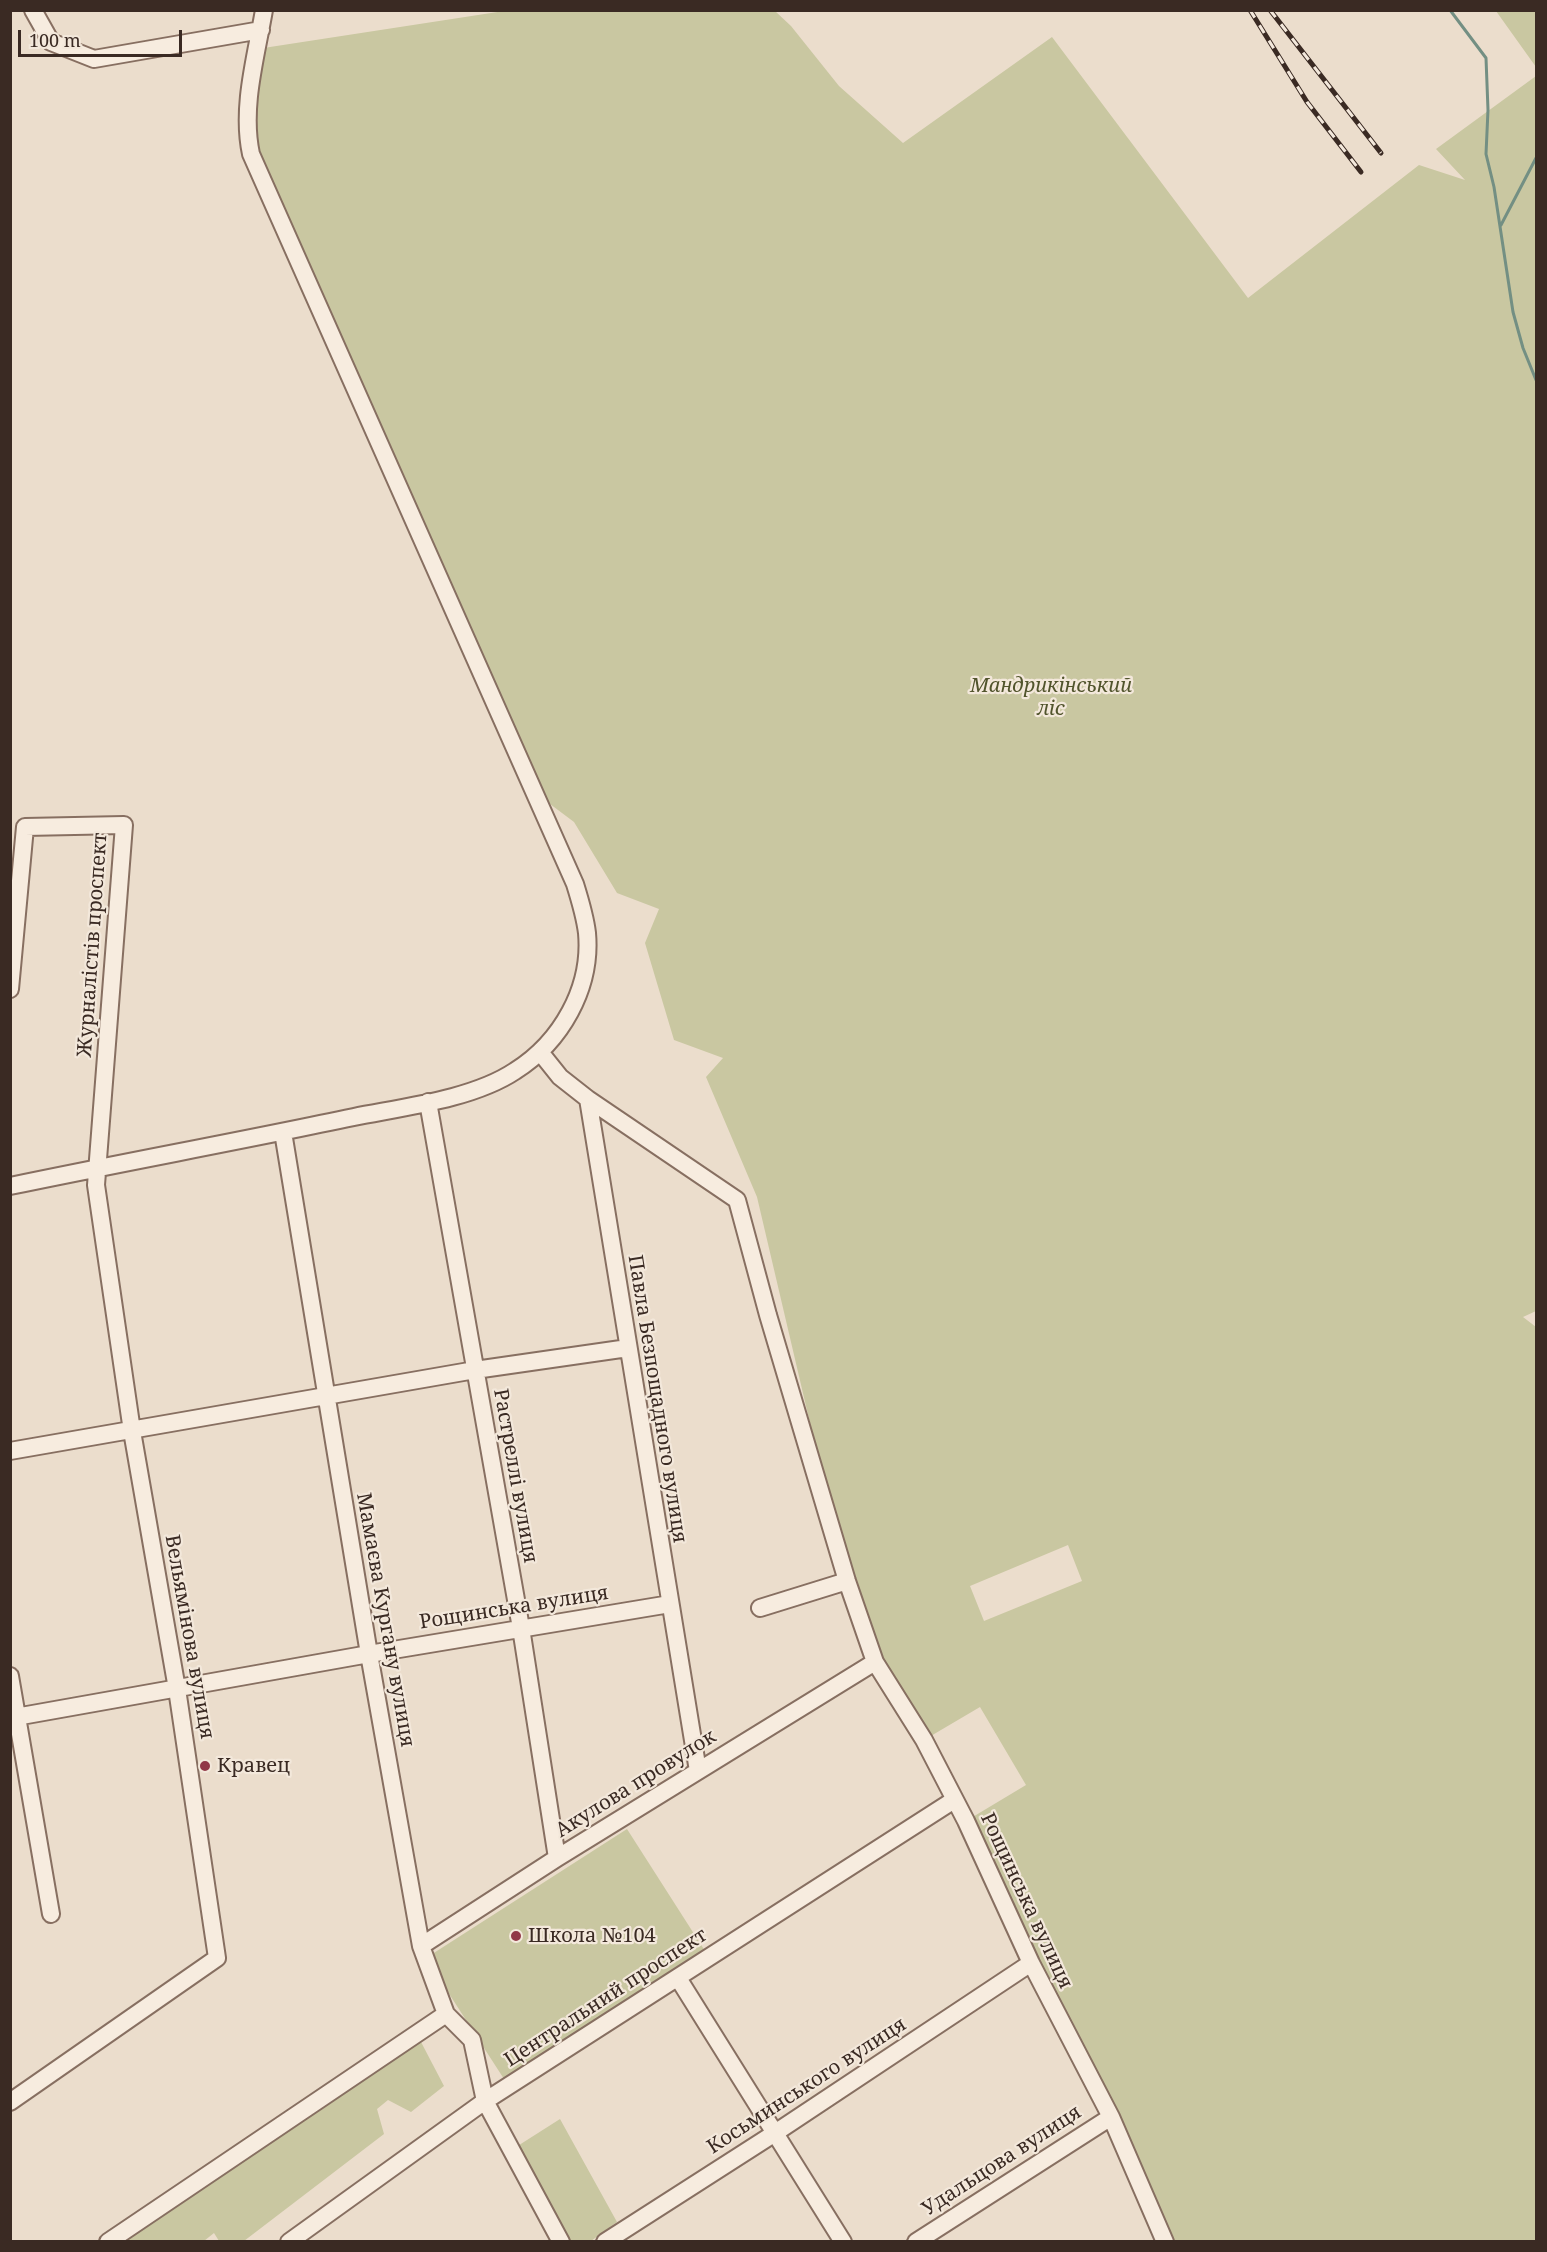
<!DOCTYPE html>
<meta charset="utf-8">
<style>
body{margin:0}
#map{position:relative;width:1547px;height:2252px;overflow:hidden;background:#ebddcc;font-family:"Noto Serif",serif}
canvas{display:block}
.frame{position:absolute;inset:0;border:12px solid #3a2a23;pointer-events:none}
.scale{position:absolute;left:18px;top:30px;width:164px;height:27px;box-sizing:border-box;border:3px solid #3a2a23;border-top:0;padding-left:8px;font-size:18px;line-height:21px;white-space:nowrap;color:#3a2a23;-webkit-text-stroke:4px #f3e8db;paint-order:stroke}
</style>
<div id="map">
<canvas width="1547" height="2252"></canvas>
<div class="frame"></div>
<div class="scale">100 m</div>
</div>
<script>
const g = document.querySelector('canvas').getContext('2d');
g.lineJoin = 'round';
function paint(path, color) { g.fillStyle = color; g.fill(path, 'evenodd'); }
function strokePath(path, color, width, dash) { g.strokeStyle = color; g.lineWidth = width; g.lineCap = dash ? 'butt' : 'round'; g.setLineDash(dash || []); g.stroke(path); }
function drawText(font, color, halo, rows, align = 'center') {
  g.font = font + ' "Noto Serif",serif'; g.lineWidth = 4.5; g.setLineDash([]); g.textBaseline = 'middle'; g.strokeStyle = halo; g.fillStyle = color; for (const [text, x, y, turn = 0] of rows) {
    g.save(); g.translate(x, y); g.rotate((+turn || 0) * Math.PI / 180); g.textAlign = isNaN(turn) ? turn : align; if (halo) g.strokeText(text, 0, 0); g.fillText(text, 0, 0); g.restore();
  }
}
const green = new Path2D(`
 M504,11H775L791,26L839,86L903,143L1052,37L1248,298L1419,165L1465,180L1436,149L1536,76V1311L1523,1317L1536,1327V2241H1165L966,1821L1026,1785L980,1707L924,1740L892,1691L847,1581L757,1197L706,1077L723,1058L674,1040L645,943L659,909L617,893L574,822L534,792L251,154L257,49ZM1068,1545L1082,1581L984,1621L970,1586Z
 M1496,11H1536V67Z
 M627,1829L705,1951L504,2079L426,1958Z
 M421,2042L444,2086L411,2112L388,2100L377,2109L384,2134L244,2241H219L214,2233L204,2241L121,2242Z
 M560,2119L617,2222L591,2241H570L516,2147Z`);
const stream = new Path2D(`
 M1450,10L1486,58L1488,110L1486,154L1494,187L1513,312L1523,348L1536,380
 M1501,225L1536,158`);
const minor = new Path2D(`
 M33,10L51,42L94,59L261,30
 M10,989L25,827L124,825L96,1185L132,1431L177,1689L217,1958L10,2102
 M540,1052L560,1077L588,1099L698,1771
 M588,1099L737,1200L768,1315L847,1581L875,1662L924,1740L966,1821L1031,1963L1111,2117L1165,2242
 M428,1102L521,1628L557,1858
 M283,1132L369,1654L421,1946L446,2014L472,2040L485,2101L561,2242
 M10,1186C125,1162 240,1141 354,1117C404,1107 473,1099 515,1071C561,1042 592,988 587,933C585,916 580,900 575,884L251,154C241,107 256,57 264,10
 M10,1451L475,1370L628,1348
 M760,1608L847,1581
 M10,1676L51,1914
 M10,1718L369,1654L670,1604
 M421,1946L557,1858L875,1662
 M678,1978L843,2242
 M108,2242L446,2014
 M289,2242L485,2101L954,1800
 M605,2242L775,2133L1031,1963
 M916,2242L1111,2117`);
const rail = new Path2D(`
 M1250,10L1307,102L1361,172
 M1270,10L1381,153`);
const markers = [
 [205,1766,6,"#913747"],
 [516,1936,6,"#913747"]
];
const parkNames = [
 ["Мандрикінський",1051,686],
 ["ліс",1051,709]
];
const streetNames = [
 ["Журналістів проспект",93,945,-86],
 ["Павла Безпощадного вулиця",657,1399,81],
 ["Растреллі вулиця",515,1476,80],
 ["Рощинська вулиця",514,1608,-9],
 ["Мамаєва Кургану вулиця",385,1620,80],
 ["Вельямінова вулиця",189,1637,80],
 ["Акулова провулок",636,1784,-32],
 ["Рощинська вулиця",1026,1901,65],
 ["Центральний проспект",606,1998,-33],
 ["Косьминського вулиця",807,2086,-33],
 ["Удальцова вулиця",1002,2161,-33]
];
const poiNames = [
 ["Кравец",217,1766],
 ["Школа №104",528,1936]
];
paint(green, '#c9c7a1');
strokePath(stream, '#738f83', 3);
strokePath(minor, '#876f61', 20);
strokePath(minor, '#f7ecdf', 16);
strokePath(rail, '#3a2a23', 5);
strokePath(rail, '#f3e8db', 3, [9]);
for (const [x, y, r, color] of markers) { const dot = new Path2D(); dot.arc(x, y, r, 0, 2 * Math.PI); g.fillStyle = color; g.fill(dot); strokePath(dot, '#f3e8db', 2); }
drawText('italic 20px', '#51542c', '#f3e8db', parkNames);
drawText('20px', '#3a2a23', '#f3e8db', streetNames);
drawText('20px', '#3a2a23', '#f3e8db', poiNames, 'left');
</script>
